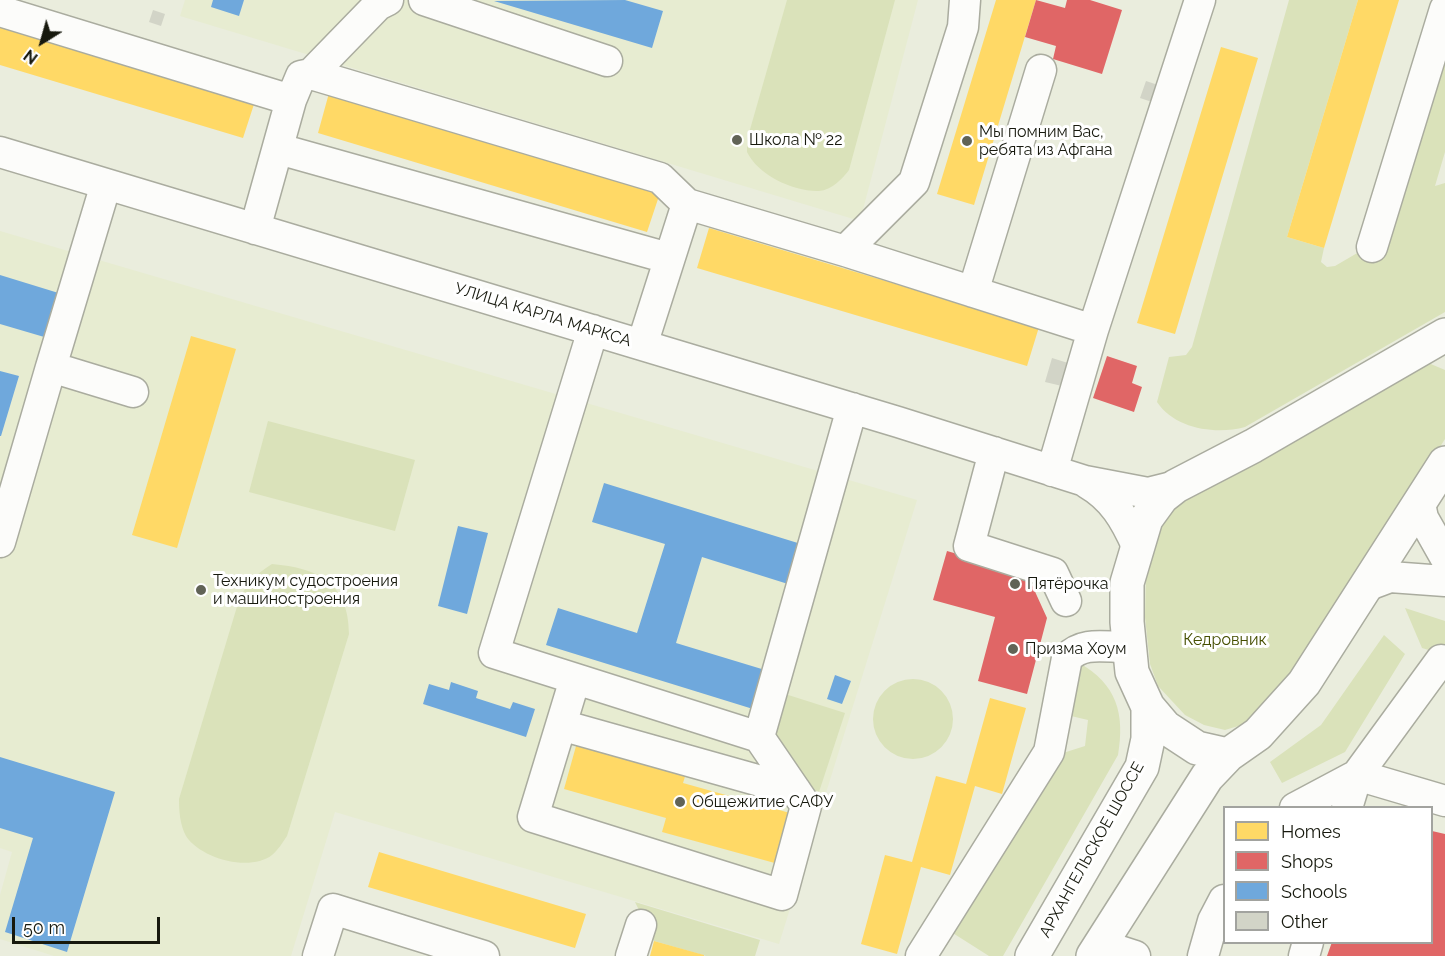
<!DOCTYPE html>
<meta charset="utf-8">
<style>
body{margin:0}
#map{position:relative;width:1445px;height:956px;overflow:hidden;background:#eaeddd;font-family:Raleway,sans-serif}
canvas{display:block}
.legend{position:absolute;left:1223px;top:806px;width:210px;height:138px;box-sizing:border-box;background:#fff;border:2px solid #a2a39f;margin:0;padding:8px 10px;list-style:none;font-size:18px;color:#17190e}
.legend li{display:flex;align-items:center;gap:12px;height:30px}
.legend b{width:30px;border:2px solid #a2a39f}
.north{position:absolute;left:12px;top:12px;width:60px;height:60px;-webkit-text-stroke:4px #fff;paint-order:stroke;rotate:217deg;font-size:16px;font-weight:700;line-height:24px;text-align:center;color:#17190e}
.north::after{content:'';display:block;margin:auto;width:21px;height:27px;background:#17190e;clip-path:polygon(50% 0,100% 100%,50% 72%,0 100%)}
.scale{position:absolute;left:12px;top:917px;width:148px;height:27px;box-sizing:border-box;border:3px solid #17190e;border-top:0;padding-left:8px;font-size:18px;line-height:21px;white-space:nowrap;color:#17190e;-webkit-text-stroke:4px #fff;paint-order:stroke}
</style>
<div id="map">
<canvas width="1445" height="956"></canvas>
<ul class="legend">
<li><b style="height:16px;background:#ffd966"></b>Homes</li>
<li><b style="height:16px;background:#e06666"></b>Shops</li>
<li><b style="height:16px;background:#6fa8dc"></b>Schools</li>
<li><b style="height:16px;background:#d2d4c7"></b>Other</li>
</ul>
<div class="north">N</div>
<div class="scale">50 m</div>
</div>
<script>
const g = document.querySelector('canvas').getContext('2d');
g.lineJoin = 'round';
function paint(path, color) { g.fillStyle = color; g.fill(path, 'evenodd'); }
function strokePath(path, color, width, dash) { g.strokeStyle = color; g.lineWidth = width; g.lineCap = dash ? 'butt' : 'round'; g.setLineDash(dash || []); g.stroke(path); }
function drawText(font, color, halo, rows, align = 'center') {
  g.font = font + ' Raleway,sans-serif'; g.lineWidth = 6; g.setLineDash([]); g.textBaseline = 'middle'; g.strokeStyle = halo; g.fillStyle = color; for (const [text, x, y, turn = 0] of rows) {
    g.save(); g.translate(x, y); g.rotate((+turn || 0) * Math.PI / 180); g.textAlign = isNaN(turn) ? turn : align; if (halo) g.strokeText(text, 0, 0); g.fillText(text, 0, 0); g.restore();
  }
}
const built = new Path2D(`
 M185,0H918L860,221L180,16Z
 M0,231L917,500L779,944L335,812L291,956H54L0,939V895L12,852L0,848Z`);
const green = new Path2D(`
 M787,0H895L849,170C842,179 832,190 819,191C794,192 758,175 747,152V140Z
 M1289,0H1358L1287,237L1324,248L1321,262L1327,267L1335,266L1359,252L1445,26V152L1435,186L1445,183V312L1245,427C1216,435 1175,429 1157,402L1169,357L1186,355L1192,347Z
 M1426,362L1445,370V439L1285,691L1245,724L1225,730L1204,725L1185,715L1158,686L1150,664L1145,617L1146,569L1161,524L1182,497Z
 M268,421L415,460L395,531L249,492Z
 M272,564C318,568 349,583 349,634L287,836C283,842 278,850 272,855C250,872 201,859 186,836C180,825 179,811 179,799L239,600C247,583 256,574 272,564Z
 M1405,608L1445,621V655L1422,648Z
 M1384,635L1405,654L1345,752L1282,783L1270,762L1321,725Z
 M1079,663C1117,684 1125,714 1118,755L1003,956H989L948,930L1063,753L1085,746L1088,720L1071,716Z
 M873 719a40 40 0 1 1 80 0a40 40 0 1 1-80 0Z
 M782,693L845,713L818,795L800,788L767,739Z
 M635,902L760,940L755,956H706L654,941Z`);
const homes = new Path2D(`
 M996,0H1036L974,205L937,194Z
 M1358,0H1399L1324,248L1287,237Z
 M0,21L256,98L243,138L0,65Z
 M1221,47L1258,58L1175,334L1137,323Z
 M329,93L660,193L647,232L318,133Z
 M709,228L1039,327L1027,366L697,268Z
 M191,336L236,349L177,548L132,535Z
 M990,698L1026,708L1002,794L975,786L950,875L921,867L897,954L861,944L885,855L912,862L936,776L966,784Z
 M578,739L687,770L683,783L797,815L782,865L662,832L666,818L564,789Z
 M379,852L586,914L575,948L368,887Z
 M654,941L704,955V956H650Z`);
const shops = new Path2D(`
 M1036,0L1065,8L1067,0H1090L1122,10L1102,74L1053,59L1056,46L1025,37Z
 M1107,356L1137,366L1132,383L1142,387L1134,412L1093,398Z
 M947,551L1027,574L1047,618L1027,694L978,681L995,617L933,600Z
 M1432,831L1445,834V956H1327L1332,942H1432Z`);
const schools = new Path2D(`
 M213,0H244L239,16L211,7Z
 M625,0L663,11L652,48L494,1Z
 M0,275L65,295L51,339L0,324Z
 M0,371L19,376L1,436H0Z
 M604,483L801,544L788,584L702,557L676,643L765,670L753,709L546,645L558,608L637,633L665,544L592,522Z
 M458,526L488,533L467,614L438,606Z
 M835,675L851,681L842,704L827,699Z
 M451,682L478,691L476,698L510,709L513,702L535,709L526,737L423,704L429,684L449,690Z
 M0,757L115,792L67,952L5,932L33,838L0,828Z`);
const building = new Path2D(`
 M153,10L165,14L161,26L149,22Z
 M1146,81L1170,89L1164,106L1140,98Z
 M1052,358L1068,363L1062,386L1045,382Z`);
const minor = new Path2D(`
 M424,0L607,61
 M0,11L291,100L255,229
 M311,74L378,5L388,0
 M291,100L301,76L311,74L660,178L687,204
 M279,149L668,258
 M0,152L898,422L1085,481L1148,493L1176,486
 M106,184L51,367L133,392
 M1372,247L1445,9
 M845,251L914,182L963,27L965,0
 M973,292L1041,70
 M593,330L494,653L759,737L852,408
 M642,345L687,204L845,251L1093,330
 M994,452L969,546L1053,573L1066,601
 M1052,471L1093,330L1200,0
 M1087,483C1113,498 1125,519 1137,546
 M1420,504L1423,518L1445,557
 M0,542L51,367
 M1366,586L1390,577L1445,581
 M575,679L533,817L782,895L806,806L759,737
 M561,725L796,791
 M1295,808L1357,775L1445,801
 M1347,808L1357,775L1441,660L1445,662
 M1101,945L1135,956
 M318,956L333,909L484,956
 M631,956L641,925
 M921,956L1049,752L1067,658C1084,640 1107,648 1129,647
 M1203,956L1213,921L1224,900
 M1304,956L1308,942`);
const major = new Path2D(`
 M1228,755L1197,748L1165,727L1148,707L1132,672L1127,622V583L1146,519L1162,497L1176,486L1253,446L1445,335
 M1032,956L1142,767L1148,739V707
 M1093,956L1207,777L1228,755L1258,734L1304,683L1445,463`);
const markers = [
 [737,140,6,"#616356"],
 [967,141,6,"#616356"],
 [1015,584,6,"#616356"],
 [201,590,6,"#616356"],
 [1013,649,6,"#616356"],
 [680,802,6,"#616356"]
];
const poiNames = [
 ["Мы помним Вас,",979,132],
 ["ребята из Афгана",979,150],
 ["Школа № 22",749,140],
 ["Техникум судостроения",213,581],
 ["и машиностроения",213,599],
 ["Пятёрочка",1027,584],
 ["Призма Хоум",1025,649],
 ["Общежитие САФУ",692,802]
];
const streetNames = [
 ["УЛИЦА КАРЛА МАРКСА",543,315,17],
 ["АРХАНГЕЛЬСКОЕ ШОССЕ",1092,850,-61]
];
const parkNames = [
 ["Кедровник",1225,640]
];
paint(built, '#e7ecd1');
paint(green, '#dae2ba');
paint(homes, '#ffd966');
paint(shops, '#e06666');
paint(schools, '#6fa8dc');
paint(building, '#d2d4c7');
strokePath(minor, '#aaac9f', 33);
strokePath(major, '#aaac9f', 36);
strokePath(minor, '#fcfcfa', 30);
strokePath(major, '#fcfcfa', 33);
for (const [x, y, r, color] of markers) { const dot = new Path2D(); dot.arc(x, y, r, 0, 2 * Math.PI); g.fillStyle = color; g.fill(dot); strokePath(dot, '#fff', 2); }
drawText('16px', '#17190e', '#fff', poiNames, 'left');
drawText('16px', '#17190e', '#fff', streetNames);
drawText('16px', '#454e00', '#fff', parkNames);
</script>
